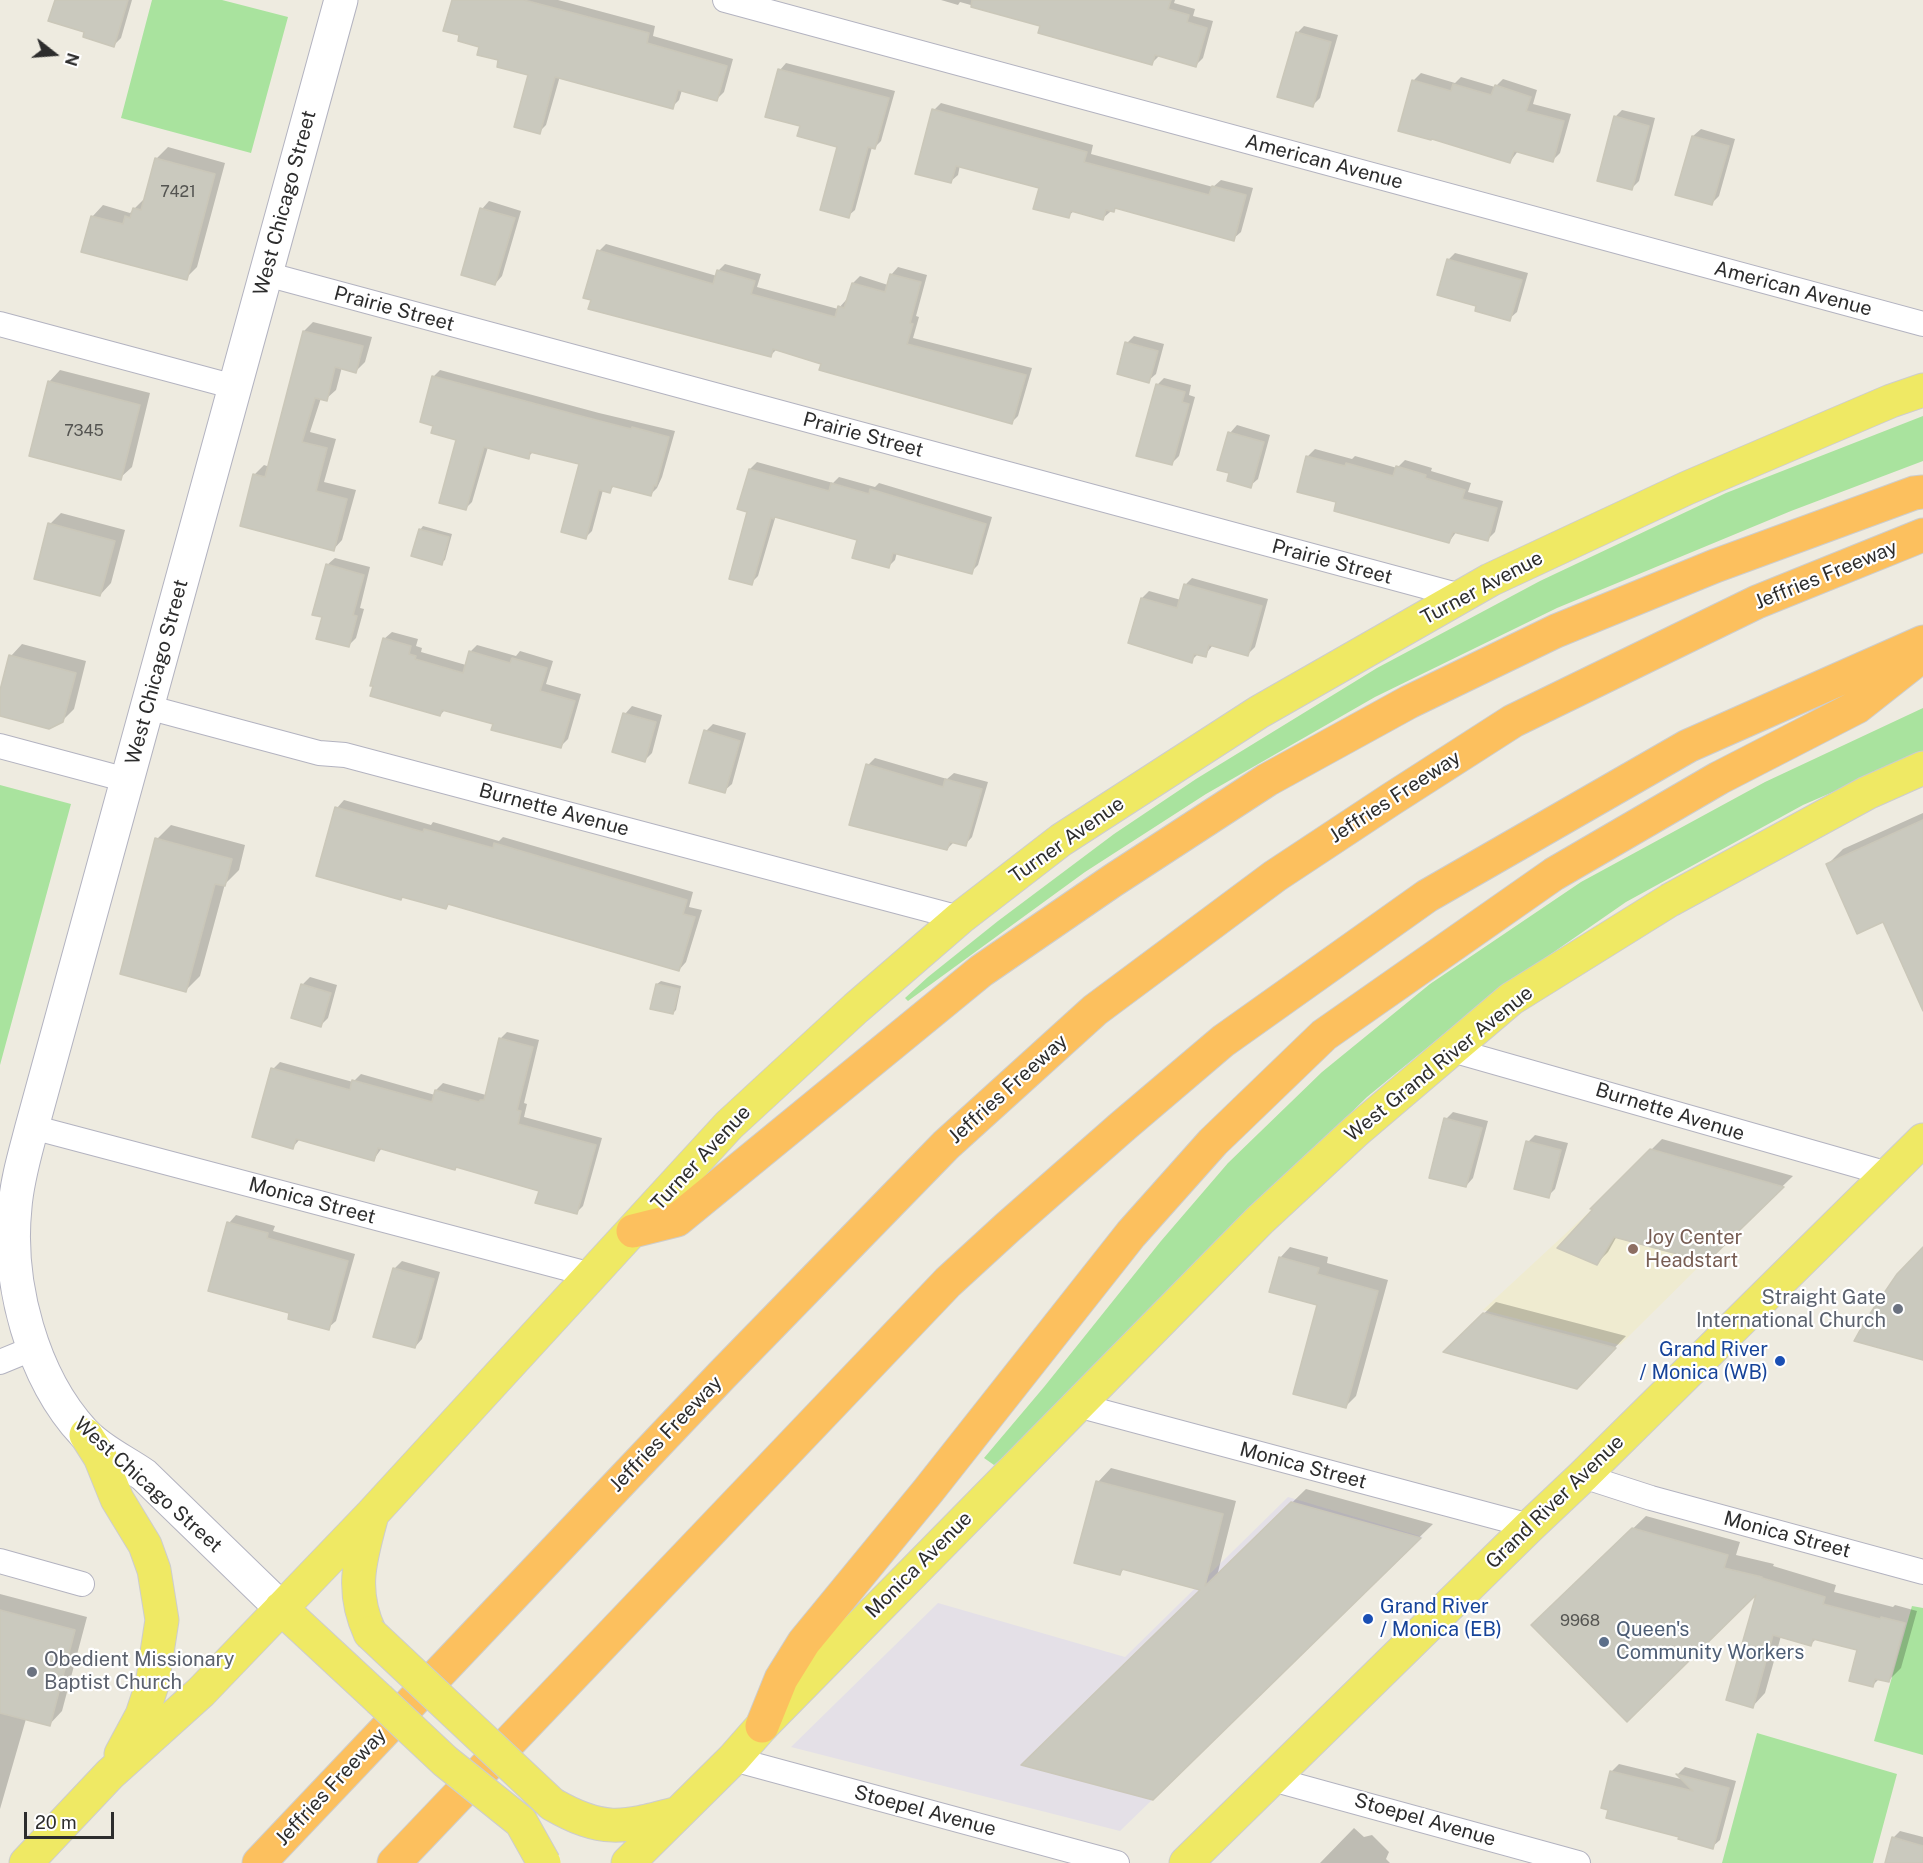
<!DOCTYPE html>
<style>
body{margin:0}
#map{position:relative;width:1923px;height:1863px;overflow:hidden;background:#eeebe0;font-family:"Public Sans",sans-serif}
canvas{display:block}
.north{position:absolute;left:24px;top:24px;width:60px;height:60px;-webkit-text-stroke:4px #fff;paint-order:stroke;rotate:107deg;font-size:16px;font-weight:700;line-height:24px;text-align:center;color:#2d2d2d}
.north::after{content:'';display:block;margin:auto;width:21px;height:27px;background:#2d2d2d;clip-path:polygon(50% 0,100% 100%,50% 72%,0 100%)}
.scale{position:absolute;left:24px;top:1812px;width:90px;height:27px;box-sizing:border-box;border:3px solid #2d2d2d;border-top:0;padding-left:8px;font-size:18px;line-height:21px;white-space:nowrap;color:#2d2d2d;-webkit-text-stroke:4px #fff;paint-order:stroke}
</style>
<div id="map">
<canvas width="1923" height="1863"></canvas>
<div class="north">N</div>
<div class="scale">20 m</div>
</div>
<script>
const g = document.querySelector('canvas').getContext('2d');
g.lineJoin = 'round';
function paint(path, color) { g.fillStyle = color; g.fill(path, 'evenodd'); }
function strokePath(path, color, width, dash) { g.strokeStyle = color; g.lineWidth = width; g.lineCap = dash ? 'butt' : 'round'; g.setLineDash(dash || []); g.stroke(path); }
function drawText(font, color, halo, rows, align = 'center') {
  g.font = font + ' "Public Sans",sans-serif'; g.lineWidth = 4.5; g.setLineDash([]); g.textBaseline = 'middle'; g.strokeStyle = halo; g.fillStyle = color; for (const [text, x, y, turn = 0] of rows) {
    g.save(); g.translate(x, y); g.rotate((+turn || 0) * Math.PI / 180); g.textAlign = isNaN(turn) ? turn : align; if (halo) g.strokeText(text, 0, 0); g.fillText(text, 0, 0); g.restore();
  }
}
const industrial = new Path2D(`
 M1288,1497L1423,1537L1120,1831L791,1747L938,1603L1125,1657Z`);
const education = new Path2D(`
 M1656,1150L1778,1188L1620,1345L1483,1310Z`);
const green = new Path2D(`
 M152,0H222L288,17L251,153L121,118Z
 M1923,416V461L1791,511L1557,608L1375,697L1206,794L1085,872L908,1001L905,998L928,977L998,921L1114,834L1196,779L1377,668L1540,581L1726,493Z
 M1923,708V753L1803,805L1626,902L1489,997L1367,1097L1206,1255L1069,1399L994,1465L984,1458L1044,1387L1161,1241L1228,1163L1322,1072L1430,984L1581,882L1765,782Z
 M0,785L71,804L0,1065Z
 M1912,1606L1923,1608V1755L1874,1741Z
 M1757,1733L1897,1774L1873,1863H1722Z`);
const shadow = new Path2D(`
 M56,0H132L121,38L114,45Z
 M453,0H558L655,26L653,36L733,59L724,92L717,99L682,90L679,100L672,107L560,76L546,125L539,132L529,74L500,59L461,34Z
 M941,0H1175L1174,3L1195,9L1193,16L1213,21L1203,58L1196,65L1160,55L1152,63L1042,25L960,2L958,5Z
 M1304,26L1338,35L1320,98L1313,105L1297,33Z
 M786,63L895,91L881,141L875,147H872L855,210L848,216L839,146L802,125L780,70Z
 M1421,73L1455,83L1461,77L1495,87L1503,79L1537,90L1533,104L1571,114L1560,153L1553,160L1518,151L1510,162L1413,81Z
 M941,103L1093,145L1091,154L1213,187L1221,180L1253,188L1241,232L1233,239L1116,207L1103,218L1074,211L1068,216L1041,187L960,165L958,175L950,182L934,110Z
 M1622,110L1655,118L1639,181L1632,188L1615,117Z
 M1701,129L1735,139L1719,196L1712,203L1693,136Z
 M168,147L225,163L197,267L186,278L92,217L103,205L130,213L145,198L156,159Z
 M489,201L521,211L502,276L495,284L482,209Z
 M606,244L717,276L718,271L725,264L761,274L757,287L838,309L846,300L848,301L853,283L860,276L888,285L891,275L898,267L927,275L916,316L919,317L913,338L1032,368L1018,416L1011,423L777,349L770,356L599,251Z
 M1455,253L1528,273L1517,312L1509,319L1448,260Z
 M313,322L372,337L365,362L356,371L342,367L336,390L326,399L321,398L310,432L336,439L324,482L356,490L342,540L333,550L255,474L264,465L270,467L304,331Z
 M1134,336L1164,344L1156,374L1148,381L1127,343Z
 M60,370L150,393L132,467L120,478L49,382Z
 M440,370L599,413L675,431L662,477L657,488L650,495L615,485L609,491L603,490L592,531L586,537L581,463L534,451L528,457L488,447L472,502L465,509L458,439L435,425L434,376Z
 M1164,378L1191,385L1189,395L1195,397L1179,456L1172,463L1157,385Z
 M1237,425L1270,435L1258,479L1250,486L1230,433Z
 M1315,449L1352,459L1355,456L1397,468L1405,460L1432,468L1431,471L1471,483L1468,492L1503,501L1495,532L1488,539L1457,531L1449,542L1338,501L1308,456Z
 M757,462L833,483L839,477L875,487L879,483L992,517L978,565L971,572L897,552L895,560L888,567L858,539L776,515L758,576L751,583L748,511L750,469Z
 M61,513L125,530L111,583L100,595L50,524Z
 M423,526L452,534L445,560L441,563L420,530Z
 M335,558L370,567L360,608L364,609L356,638L349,645L324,616L327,565Z
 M1192,578L1268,599L1255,647L1248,654L1213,645L1205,655L1199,653L1191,661L1142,598L1149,591L1181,600L1185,585Z
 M392,632L418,639L416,646L422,648L421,652L466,665L470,652L477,645L516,656L520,651L553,661L546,684L581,694L568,739L561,746L495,723L446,709L440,715L384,639Z
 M22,644L86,661L74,709L62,721L0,714V696L11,656Z
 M632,706L662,715L652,753L645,760L625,714Z
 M713,724L746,733L732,784L724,791L706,731Z
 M875,758L947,779L954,773L988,782L972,837L965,845L954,842L947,849L868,765Z
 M344,800L431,825L433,822L499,841L503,837L693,892L689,907L702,910L686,962L679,970L450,903L446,908L337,808Z
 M1923,813V979L1884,920L1828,864L1843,849Z
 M171,825L245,845L239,870L225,884L200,976L186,990L157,839Z
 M310,977L337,985L328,1018L321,1025L293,1017L303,984Z
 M661,981L681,986L676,1010L673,1013L652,1008L657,984Z
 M507,1032L539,1040L524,1103L527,1104L524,1117L602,1138L583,1206L576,1213L541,1190L457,1166L454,1169L382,1148L374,1159L300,1139L293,1147L273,1069L280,1062L353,1082L361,1074L435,1095L436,1090L443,1083L486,1095L500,1039Z
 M1453,1112L1488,1121L1473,1178L1466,1186L1446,1119Z
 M1535,1135L1568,1143L1555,1189L1548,1196L1528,1142Z
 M1662,1139L1793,1176L1707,1260L1617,1236L1608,1252L1597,1263L1596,1209L1593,1208Z
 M236,1215L275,1226L273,1231L355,1254L336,1321L328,1328L291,1312L229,1223Z
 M1290,1247L1328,1257L1327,1263L1388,1280L1356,1396L1346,1406L1319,1304L1280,1258Z
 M402,1261L440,1272L422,1339L415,1347L394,1269Z
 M1496,1302L1626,1336L1577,1387L1445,1351Z
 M1111,1468L1236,1501L1217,1576L1306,1489L1433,1524L1152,1798L1203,1590L1125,1568L1120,1573L1098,1482Z
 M1646,1516L1740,1542L1736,1555L1774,1564L1773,1566L1836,1585L1834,1592L1893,1607L1895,1605L1917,1611L1901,1668L1888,1681L1880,1678L1872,1686L1859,1649L1816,1639L1810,1645L1781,1636L1765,1693L1753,1706L1759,1590L1533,1625Z
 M0,1594L87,1617L62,1711L49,1725L26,1719L0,1809Z
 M1619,1764L1685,1780L1678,1774L1685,1767L1736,1781L1720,1840L1712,1847L1680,1836L1611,1772Z
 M1354,1828L1364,1837L1372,1835L1389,1852L1386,1859L1390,1863H1320Z
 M1900,1831L1923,1837V1863H1886L1893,1838Z`);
const building = new Path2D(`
 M55,0H128L114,47L83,37L84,32L48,21Z
 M452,0H524L649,33L647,43L727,66L717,101L678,90L673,109L555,77L540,134L514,127L528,75L497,67L498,60L477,55L479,47L458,41L459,35L443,31Z
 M972,0H1171L1168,9L1189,15L1187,22L1207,28L1196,67L1155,55L1152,65L1038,33L1040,26L971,7Z
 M1296,32L1331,42L1313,107L1277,97Z
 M778,69L889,98L875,149L868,147L849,218L820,210L837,147L797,136L800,126L765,117Z
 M1412,80L1451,91L1453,84L1491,95L1495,85L1531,97L1526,111L1564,121L1553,162L1514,151L1510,163L1432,139L1431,140L1398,131Z
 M932,109L1087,152L1084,162L1209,195L1212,186L1246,195L1234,241L1115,208L1114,212L1106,210L1103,220L1071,211L1069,218L1033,209L1039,188L956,166L951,183L915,174Z
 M1614,116L1649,126L1632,190L1597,181Z
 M1692,136L1729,146L1712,205L1675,195Z
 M155,158L215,174L187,280L81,252L91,216L123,224L125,216L130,218L133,208L141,210Z
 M480,208L515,218L495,285L461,275Z
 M597,250L713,284L717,270L755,281L751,294L835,317L838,306L844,308L852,283L885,292L890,274L921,282L910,323L913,324L907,344L1026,375L1012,424L819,370L821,364L773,349L771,357L588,309L591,300L583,298Z
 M1447,259L1522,280L1510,321L1475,311L1476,306L1437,295Z
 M303,331L363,346L356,373L335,367L327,401L315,398L302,442L327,448L316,491L347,499L334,551L240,526L253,474L265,477Z
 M1125,342L1158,351L1149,383L1117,374Z
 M432,376L592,419L631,429L632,427L669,437L656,486L654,485L651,496L612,486L610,493L599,490L586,539L561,532L579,464L530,452L529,459L484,447L466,510L439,503L456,440L431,433L433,426L420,422Z
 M48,381L140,405L121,480L29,456Z
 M1156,384L1185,392L1182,402L1189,404L1172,465L1136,456Z
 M1228,432L1264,442L1251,488L1227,481L1229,473L1217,470Z
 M1306,456L1345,466L1346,463L1393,476L1396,466L1426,475L1425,478L1465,490L1462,499L1497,508L1488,541L1453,532L1449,543L1334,511L1336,502L1297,492Z
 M749,469L829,491L831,483L869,494L870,489L986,524L972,574L893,553L889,568L852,558L857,540L775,517L774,519L771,518L752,585L729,579L747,512L737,509Z
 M48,523L115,541L100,596L34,579Z
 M419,529L449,537L442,565L411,556Z
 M326,564L364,575L353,615L357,616L349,647L316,639L322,617L312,615Z
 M1184,584L1262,606L1248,656L1209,645L1206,657L1194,654L1192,663L1128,643L1141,598L1177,608Z
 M383,638L411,646L409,654L416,656L415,659L463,673L469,651L510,663L512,658L547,668L540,691L575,701L561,748L491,730L493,724L442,710L440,716L370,696L373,686H370Z
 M9,655L76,673L63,722L49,729L0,716V690Z
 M623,713L656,722L645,762L612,752Z
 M704,730L740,741L725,793L689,783Z
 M866,764L943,787L945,779L982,789L966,846L950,842L947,850L849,825Z
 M335,807L423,832L424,829L493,848L494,843L687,900L683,914L695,917L679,971L448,904L446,909L402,897L401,900L316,876Z
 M1923,820V1011L1883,922L1857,934L1826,864Z
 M155,838L232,859L225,886L215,884L186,992L120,974Z
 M301,984L331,993L321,1027L291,1018Z
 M656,984L679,989L673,1014L650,1009Z
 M499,1038L533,1047L517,1110L521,1111L518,1124L596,1145L577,1214L535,1203L539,1191L456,1167L455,1170L378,1148L374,1161L296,1139L293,1149L252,1137L271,1068L350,1090L352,1080L432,1102L435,1090L479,1102L480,1100H484Z
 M1444,1118L1482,1128L1466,1187L1429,1178Z
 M1526,1141L1561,1150L1549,1198L1514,1189Z
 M1650,1149L1784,1187L1707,1262L1614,1237L1597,1265L1557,1248L1593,1209H1590Z
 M227,1222L268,1233L267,1238L348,1261L329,1330L288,1319L289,1313L208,1291Z
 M1923,1247V1360L1854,1341L1865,1321L1897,1274Z
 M1279,1257L1319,1268L1317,1274L1378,1291L1346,1408L1293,1394L1317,1305L1269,1292Z
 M393,1268L434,1279L415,1348L373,1337Z
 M1483,1313L1616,1348L1577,1389L1443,1352Z
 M1096,1481L1223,1514L1205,1586L1291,1502L1421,1538L1153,1800L1021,1765L1200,1590L1122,1569L1120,1575L1074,1563Z
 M1632,1528L1728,1555L1724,1568L1762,1577V1578L1825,1597L1823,1604L1880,1619L1881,1617L1905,1623L1889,1682L1875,1679L1873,1687L1849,1681L1857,1650L1813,1639L1811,1646L1773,1635L1753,1708L1726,1700L1756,1595L1627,1722L1531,1625Z
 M0,1610L75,1630L50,1726L0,1713Z
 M1610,1771L1693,1791L1676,1774L1729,1788L1713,1849L1678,1839L1679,1837L1606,1818L1608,1810L1601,1808Z
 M1892,1837L1923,1846V1863H1885Z`);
const street = new Path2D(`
 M725,0L1923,324
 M266,274L1461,596
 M0,324L235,387
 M147,707L319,753L345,755L960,918
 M0,746L127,780
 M1452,1050L1888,1174
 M32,1127L592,1275
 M0,1362L34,1348
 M1077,1405L1530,1526
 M1583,1476L1651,1498L1923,1572
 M0,1561L82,1584
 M733,1759L1117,1863
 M1272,1779L1578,1863`);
const secondary = new Path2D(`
 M281,1608L144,1475C124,1461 101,1451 84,1433C32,1377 7,1283 15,1207C17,1180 25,1154 32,1127L341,0`);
const primary = new Path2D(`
 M86,1435L100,1457L117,1499L145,1545L154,1570L162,1620L152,1685L142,1715L121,1754
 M281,1608L379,1699
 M370,1633C350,1590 360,1559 372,1515
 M552,1804C602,1833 622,1828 675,1814
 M26,1863L110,1774L201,1692L372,1514L729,1125L856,1008L960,918L1061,840L1259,712L1490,580L1687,488L1891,401L1923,390
 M628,1863L733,1759L762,1726L1260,1220L1356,1131L1511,999L1670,900L1867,793L1923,768
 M1186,1863L1530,1526L1583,1476L1923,1140`);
const highway = new Path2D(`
 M633,1231L677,1220L981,971L1112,881L1267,780L1409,702L1556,631L1715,566L1914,493L1923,492
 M762,1726L781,1679L804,1642L928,1491L1131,1234L1213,1142L1324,1035L1554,874L1719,778L1857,707L1923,655
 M259,1863L722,1375L946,1145L1095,1010L1275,876L1390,800L1513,721L1757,602L1923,535
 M394,1863L948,1282L1008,1227L1123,1126L1223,1041L1427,896L1688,746L1923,642`);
const primaryBridge = new Path2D(`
 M370,1633L552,1804
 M379,1699L445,1761L521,1822L544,1863`);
const markers = [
 [1633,1249,6,"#8d6e63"],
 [1898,1309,6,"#6b7280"],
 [1780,1361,6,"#1a4fb4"],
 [1368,1619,6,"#1a4fb4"],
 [1604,1642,6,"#5c6f8a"],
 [32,1672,6,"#6b7280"]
];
const numberNames = [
 ["7421",178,192],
 ["7345",84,431],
 ["9968",1580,1621]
];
const streetNames = [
 ["American Avenue",1324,162,15],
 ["West Chicago Street",285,203,-75],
 ["American Avenue",1793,289,15],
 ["Prairie Street",394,309,15],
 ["Prairie Street",863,435,15],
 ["Prairie Street",1332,562,15],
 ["Jeffries Freeway",1826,575,-22],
 ["Turner Avenue",1482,588,-28],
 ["West Chicago Street",157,672,-75],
 ["Jeffries Freeway",1395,797,-33],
 ["Burnette Avenue",554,810,15],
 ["Turner Avenue",1067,840,-35],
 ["West Grand River Avenue",1439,1064,-39],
 ["Jeffries Freeway",1008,1089,-42],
 ["Burnette Avenue",1670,1112,17],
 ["Turner Avenue",701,1158,-47],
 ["Monica Street",312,1201,15],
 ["Jeffries Freeway",666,1434,-46],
 ["Monica Street",1303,1466,15],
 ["West Chicago Street",148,1485,42],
 ["Grand River Avenue",1555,1502,-44],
 ["Monica Street",1787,1535,15],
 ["Monica Avenue",919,1565,-45],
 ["Jeffries Freeway",331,1787,-47],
 ["Stoepel Avenue",925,1811,15],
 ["Stoepel Avenue",1425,1820,16]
];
const educationNames = [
 ["Joy Center",1645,1238],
 ["Headstart",1645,1261]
];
const worshipNames = [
 ["Straight Gate",1886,1298],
 ["International Church",1886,1321],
 ["Obedient Missionary",44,1660,"left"],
 ["Baptist Church",44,1683,"left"]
];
const transitNames = [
 ["Grand River",1768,1350],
 ["/ Monica (WB)",1768,1373],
 ["Grand River",1380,1607,"left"],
 ["/ Monica (EB)",1380,1630,"left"]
];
const serviceNames = [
 ["Queen's",1616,1630],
 ["Community Workers",1616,1653]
];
paint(industrial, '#e4e0e7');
paint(education, '#efebd0');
paint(green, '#a9e39e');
paint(shadow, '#0003');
paint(building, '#cac9be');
strokePath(building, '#cac7b9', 1.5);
strokePath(street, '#b3b3c0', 26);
strokePath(secondary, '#b3b3c0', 35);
strokePath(primary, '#cdcdcd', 35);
strokePath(highway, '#cdcdcd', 35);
strokePath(street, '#fff', 24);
strokePath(secondary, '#fff', 33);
strokePath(primary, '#efe964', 33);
strokePath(highway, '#fcc05e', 33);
strokePath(primaryBridge, '#cdcdcd', 35, []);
strokePath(primaryBridge, '#efe964', 33);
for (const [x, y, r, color] of markers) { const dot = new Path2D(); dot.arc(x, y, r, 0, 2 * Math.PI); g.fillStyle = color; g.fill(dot); strokePath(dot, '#fff', 2); }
drawText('16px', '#545451', null, numberNames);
drawText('20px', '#2d2d2d', '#fff', streetNames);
drawText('20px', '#785e54', '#fff', educationNames, 'left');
drawText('20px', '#5b616d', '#fff', worshipNames, 'right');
drawText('20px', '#164399', '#fff', transitNames, 'right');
drawText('20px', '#4e5e75', '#fff', serviceNames, 'left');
</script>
